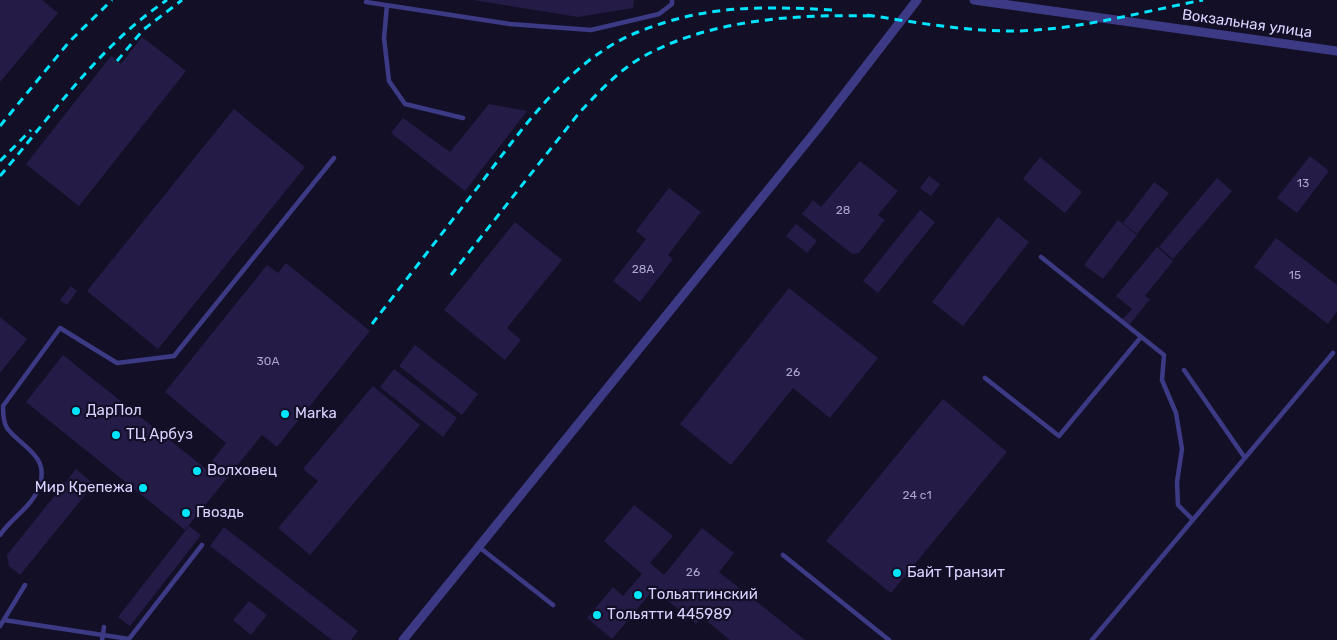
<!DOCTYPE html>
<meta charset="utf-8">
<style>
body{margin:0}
canvas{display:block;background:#130f26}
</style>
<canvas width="1337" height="640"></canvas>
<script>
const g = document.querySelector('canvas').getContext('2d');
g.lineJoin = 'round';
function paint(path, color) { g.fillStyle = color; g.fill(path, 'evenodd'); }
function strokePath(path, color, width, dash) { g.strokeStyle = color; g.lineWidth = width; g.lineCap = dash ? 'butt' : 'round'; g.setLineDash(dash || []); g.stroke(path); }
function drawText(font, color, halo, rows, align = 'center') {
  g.font = font + ' Rubik,sans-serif'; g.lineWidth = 4.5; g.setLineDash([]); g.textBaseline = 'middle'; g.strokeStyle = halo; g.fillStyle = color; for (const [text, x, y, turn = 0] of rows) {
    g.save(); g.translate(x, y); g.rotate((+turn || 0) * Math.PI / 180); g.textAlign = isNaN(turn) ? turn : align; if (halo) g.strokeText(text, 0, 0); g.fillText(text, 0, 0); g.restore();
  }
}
const building = new Path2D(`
 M0,0H42L58,13L0,82Z
 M473,0H634L633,8L578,17Z
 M142,37L186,71L79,206L26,164L111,56L121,64Z
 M489,104L527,111L465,191L391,133L403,118L450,152Z
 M234,109L305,167L158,349L87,291Z
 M1310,156L1329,171L1297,213L1277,198Z
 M1040,157L1082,192L1065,213L1023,179Z
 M860,161L898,191L878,215L885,220L859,253L852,254L802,214L813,200L821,207Z
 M929,176L940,184L931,196L920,188Z
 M1217,178L1232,191L1173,259L1159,247Z
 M1154,182L1169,193L1137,234L1123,223Z
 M669,188L701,212L668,255L673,259L640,302L613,281L646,239L636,231Z
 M920,210L935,222L878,293L863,281Z
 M998,217L1029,242L963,326L932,302Z
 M1118,220L1137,235L1103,279L1084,265Z
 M515,222L562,260L507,328L521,340L505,360L444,310Z
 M796,224L817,241L807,253L786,236Z
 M1276,238L1337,285V311L1328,324L1254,267Z
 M1157,247L1173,261L1145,296L1150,299L1127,328L1120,322L1132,309L1116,296Z
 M286,263L370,331L277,447L262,435L185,530L26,402L63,355L206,469L226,443L165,392L267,265L278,273Z
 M71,286L77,291L67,305L60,300Z
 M789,288L878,358L830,418L793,388L731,465L680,424Z
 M0,317L27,339L0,373Z
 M415,345L478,394L462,415L399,366Z
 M394,369L457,418L443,437L380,387Z
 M373,386L420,425L310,555L278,528L318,481L303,469Z
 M943,399L1007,452L891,593L826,541Z
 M76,469L94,484L20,575L9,566L7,555Z
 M634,505L673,536L650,563L664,575L702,528L734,553L719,572L805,640H730L702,617L696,624L654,589L612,639L587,618L613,587L623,596L642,574L604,541Z
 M189,526L201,535L130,626L118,617Z
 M224,527L358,631L351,640H332L210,546Z
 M249,601L267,615L251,635L233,620Z`);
const lane = new Path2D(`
 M366,2L510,24L591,30L659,14L672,4V0
 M387,5L384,38L389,81L405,104L463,118
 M1041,257L1164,355L1162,380L1176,413L1182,449L1177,482L1178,505L1193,520
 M1184,370L1245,458
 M985,378L1059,436L1141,337
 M0,535C12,517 34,506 40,484C49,455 20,446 7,428C3,422 3,413 3,406L60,328L117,363L174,356L334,158
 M479,547L553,605
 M783,555L889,640
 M4,620L129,639L202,545
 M0,626L25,585
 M102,640L104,627
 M1092,640L1333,353`);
const street = new Path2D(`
 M974,0L1337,51
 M403,640L819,127L917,0`);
const rail = new Path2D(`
 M867,15C914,22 963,31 1011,31C1074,31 1141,12 1203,0
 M117,61L143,30L182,0
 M0,126L69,42L112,0
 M0,161L31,130
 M0,176C52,115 100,45 167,0
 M451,275L579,113C597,94 616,73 639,59C707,19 797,14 873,16
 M372,324C406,280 440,236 474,192C520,133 566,61 638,32C705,5 761,6 832,10`);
const markers = [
 [76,411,5,"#00e5ff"],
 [285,414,5,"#00e5ff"],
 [116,435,5,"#00e5ff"],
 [197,471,5,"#00e5ff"],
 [143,488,5,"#00e5ff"],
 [186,513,5,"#00e5ff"],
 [897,573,5,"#00e5ff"],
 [638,595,5,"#00e5ff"],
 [597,615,5,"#00e5ff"]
];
const numberNames = [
 ["13",1303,184],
 ["28",843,211],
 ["28А",643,270],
 ["15",1295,276],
 ["30А",268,362],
 ["26",793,373],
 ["24 с1",917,496],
 ["26",693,573]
];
const streetNames = [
 ["Вокзальная улица",1247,24,8]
];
const poiNames = [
 ["ДарПол",86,411],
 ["Marka",295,414],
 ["ТЦ Арбуз",126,435],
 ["Волховец",207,471],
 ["Мир Крепежа",133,488,"right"],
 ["Гвоздь",196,513],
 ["Байт Транзит",907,573],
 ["Тольяттинский",648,595],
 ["Тольятти 445989",607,615]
];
paint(building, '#241b47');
strokePath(lane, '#3d3a85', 4.5);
strokePath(street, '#3d3a85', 9);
strokePath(rail, '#00e5ff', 3, [8, 6]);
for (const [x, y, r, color] of markers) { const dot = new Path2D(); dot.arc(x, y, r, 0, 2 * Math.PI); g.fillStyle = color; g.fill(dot); strokePath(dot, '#130f26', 2); }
drawText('12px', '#aca6d1', null, numberNames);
drawText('15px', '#d9d4ff', '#130f26', streetNames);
drawText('15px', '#d9d4ff', '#130f26', poiNames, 'left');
</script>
